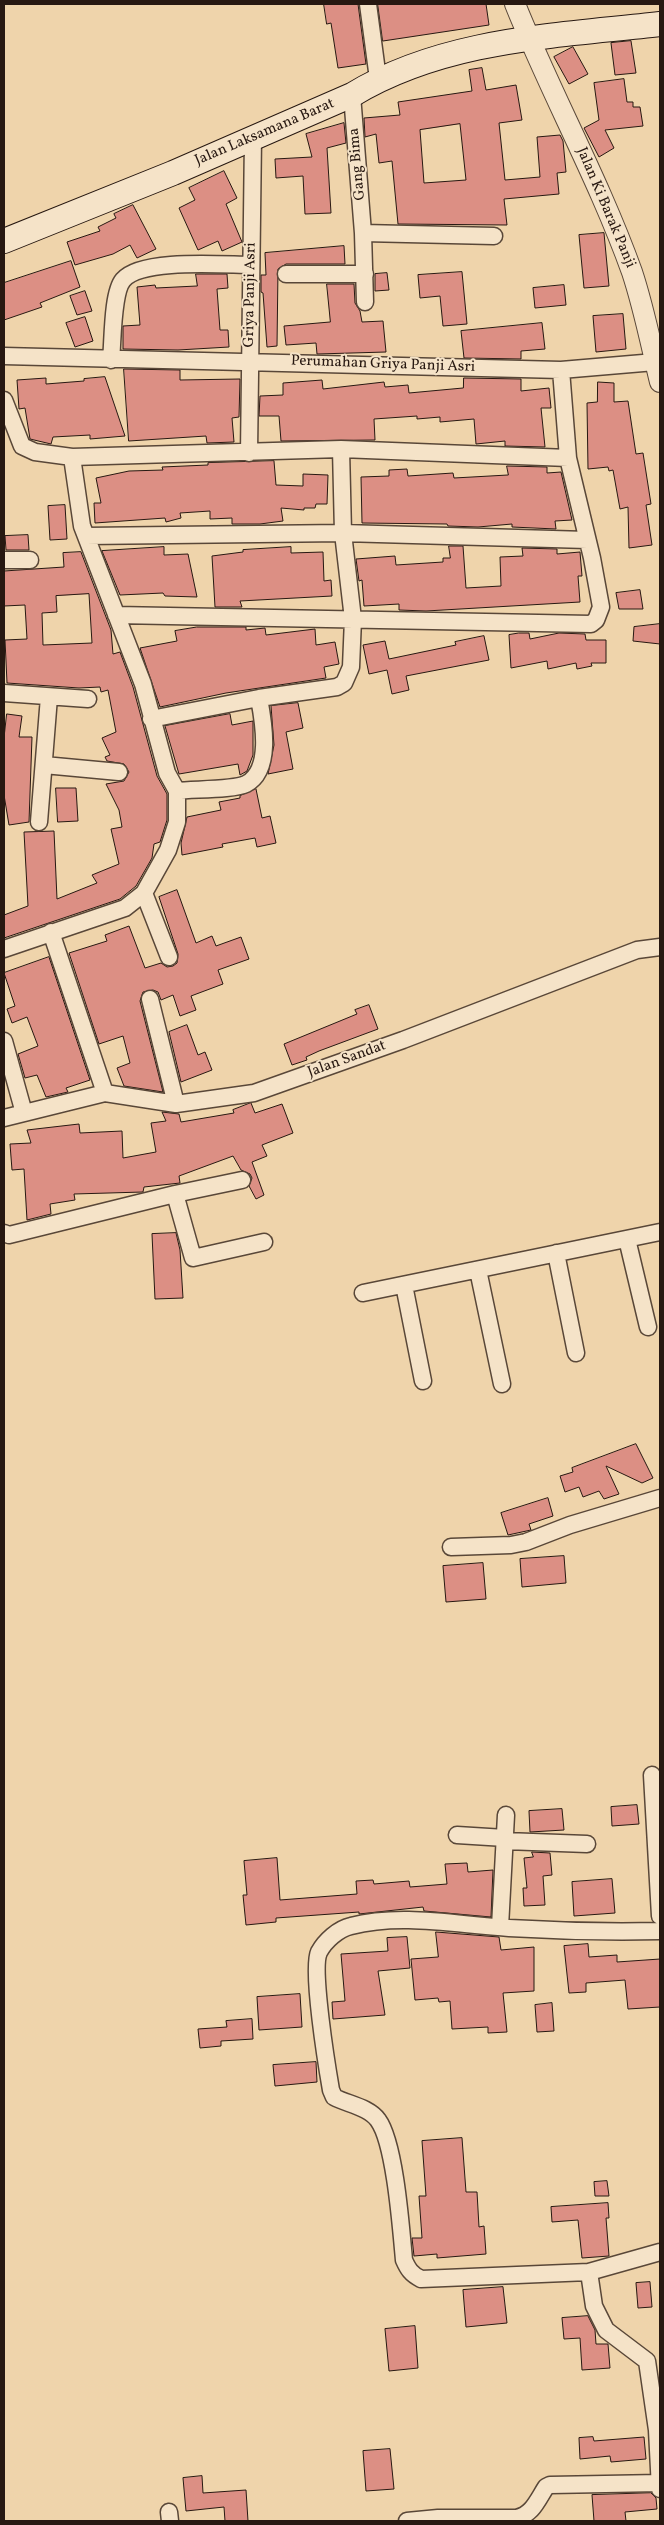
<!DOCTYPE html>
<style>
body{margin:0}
#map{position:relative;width:664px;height:2525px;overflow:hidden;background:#efd4ab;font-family:Vollkorn,serif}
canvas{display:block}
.frame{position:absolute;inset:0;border:5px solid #271811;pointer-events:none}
</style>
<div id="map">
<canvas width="664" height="2525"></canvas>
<div class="frame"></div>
</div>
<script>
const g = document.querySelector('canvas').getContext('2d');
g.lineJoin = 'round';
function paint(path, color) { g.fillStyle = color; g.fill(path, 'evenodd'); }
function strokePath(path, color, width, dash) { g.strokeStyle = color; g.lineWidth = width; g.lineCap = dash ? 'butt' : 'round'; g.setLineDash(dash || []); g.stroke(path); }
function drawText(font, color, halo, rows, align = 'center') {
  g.font = font + ' Vollkorn,serif'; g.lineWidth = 4; g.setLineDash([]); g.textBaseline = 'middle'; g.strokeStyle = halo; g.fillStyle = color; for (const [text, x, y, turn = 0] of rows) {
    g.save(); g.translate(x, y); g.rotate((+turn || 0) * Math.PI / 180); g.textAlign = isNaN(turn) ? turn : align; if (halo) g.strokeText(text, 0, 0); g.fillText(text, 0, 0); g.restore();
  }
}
const building = new Path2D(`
 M324,4H358L366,64L338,68L331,23L327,24Z
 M378,4H486L489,25L383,41Z
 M631,41L636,73L615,75L611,43Z
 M573,47L588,74L569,84L554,57Z
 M482,68L486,90L516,85L522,120L499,123L505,180L540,177L537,137L560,135L563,141L566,172L557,173L559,194L504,199L507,225L398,224L392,161L379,163L376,134L365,137L364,118L400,115L398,102L472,91L469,70ZM460,124L466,180L424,183L420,130Z
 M624,79L627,102H633V107H640L643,126L605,130L614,148L599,157L584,128L599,120L594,83Z
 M344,123L346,143L327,148L331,213L305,214L303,176L276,178L275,159L312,157L306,134Z
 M224,171L237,198L226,204L242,242L222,251L218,241L198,250L179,208L195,200L189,188Z
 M133,205L156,249L137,258L130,245L113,254L75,265L67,242L100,231L98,227L116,218L114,214Z
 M604,233L609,286L584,288L579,235Z
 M344,246L345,264H286L278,269L277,346L267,347L263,293L261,292V275H266L265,253Z
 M71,261L80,287L40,303L42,307L4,320V283Z
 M462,272L467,324L443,326L440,296L420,298L418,275Z
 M387,273L389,290L375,291V274Z
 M196,274H227L228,288L217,289L220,330H228L229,347L178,350L123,349V326L140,325L137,287L155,285L156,288L197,286Z
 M327,284H354L355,303L360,311L362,322L383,321L386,352L317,354L316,343L286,345L284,326L330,322Z
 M564,285L566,305L535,308L533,288Z
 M85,291L92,311L77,315L70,296Z
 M623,314L626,349L596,352L593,316Z
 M85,317L93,341L75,347L66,323Z
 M542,323L545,349L521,351V359L464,358L461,331Z
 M124,369L180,370V380L240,379L239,417L232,418L234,442L207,443L206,436L129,441Z
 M105,377L125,436L90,439V435L53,437L51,444L30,439L25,408L19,409L17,380L46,378V384L84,381V379Z
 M464,378L521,379V391L549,388L551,408H541L545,447L505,446V441L476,444L474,419L440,422V417L417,419V416L374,419L375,440L281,441L279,416H259L260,396L283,395V383L322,380L323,389L384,382L385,387L408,385L409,393L463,388Z
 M598,382L614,383V402L628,401L636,454L643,453L651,504L646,505L652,545L629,548L628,507L620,509L613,470L609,471L608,467L588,469L587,403L597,402Z
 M274,461L276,485L303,486V474L328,475L327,504H316L315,508H304V510L281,508L283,521L260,524H232V518L210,519V511L180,513L181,518L166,522L165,518L95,523L94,503H101L96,478L129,471L163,470L162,467L208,465V463Z
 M507,466L547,467V473L561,472L572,520L555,521L556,529L512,527V524L478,527L448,526L447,524L362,523L361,477L389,476V470L407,469L408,476L453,473L454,478L508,475Z
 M65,505L67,539L50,540L48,506Z
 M28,535L29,550H6L5,536Z
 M449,546H463L466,588L501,586L500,557L523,556L522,548L557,549V554L580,552L582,576H578L580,602L426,611L399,610V604L364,606L362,580L359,581L356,559L395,556L396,565L443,562V558H450Z
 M164,547V555L188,554L197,597L165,596L163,593L120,595L102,551Z
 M291,547V553L323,552L324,581L331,580L332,596L240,601L242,607H215L212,556L243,552V550Z
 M81,552L111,630L113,654L120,652L133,687L157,776L167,794V820L160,842L154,844L152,858L136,886L120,899L4,938V915L28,906L24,832L54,831L57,899L97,883L92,875L119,864L111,829L122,827L119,810L106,784L124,781L129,772L124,764L107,761L105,757L110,755L102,738L116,732L108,690L101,692L100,687L79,688L7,683L5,640L27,639L25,605L4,606V571L64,567L63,553ZM89,594L92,643L43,645L42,613L57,612L56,596Z
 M640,590L643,609H619L616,593Z
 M660,624V644L633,641L634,627Z
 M197,627H246V630L265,628L266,635L315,629L316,645L335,642L339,664L324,667L326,678L226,693L160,707L140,648L177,641L175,631Z
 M519,633H529L530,639L559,633L585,634L586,640H606V663H591L592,666L577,669L576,663L548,669L547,661L511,668L509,635Z
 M484,636L489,660L406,676L409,690L392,694L387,670L369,674L363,645L385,641L389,659L456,645L455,642Z
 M298,703L303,728L286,732L293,769L268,774L274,745L271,706Z
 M7,714L22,716L19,737H32L29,822L9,825L4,795V738Z
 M230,714L232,725L253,721V755L247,771L240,775L238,764L179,774L165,726Z
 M56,788H76L78,821L58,822Z
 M256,789L262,818L270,816L276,843L257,847L255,838L222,844L223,847L182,855L181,843L187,817L221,810L219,802L240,798V796Z
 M177,890L196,943L212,936L216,946L241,937L249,959L218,970L223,984L191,996L196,1010L180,1016L173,995L161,1000L158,992L153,990L143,992L140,1001L163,1092L124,1086L117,1068L130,1063L123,1036L99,1044L69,953L107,941L105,935L129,926L145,968L161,963L167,967L173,966L177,963L178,954L159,897Z
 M49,957L90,1080L66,1088L68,1092L46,1097L37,1075L25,1078L18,1054L38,1046L27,1017L12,1023L7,1009L15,1006L4,973Z
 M369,1005L378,1029L319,1051L306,1057L307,1060L292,1065L284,1044L357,1014L355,1010Z
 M187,1025L198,1055L205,1052L212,1070L181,1082L169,1032Z
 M251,1103L255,1113L282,1104L293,1133L262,1145L267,1156L252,1162L264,1195L256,1199L249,1186L252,1178L250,1174L241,1170L233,1156L179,1176L180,1183L144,1187L143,1192L74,1194L75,1200L50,1204L51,1214L27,1220L24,1169L12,1170L10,1144L31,1143L27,1130L79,1124L80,1133L122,1131L123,1158L156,1152L151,1123L166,1121L162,1112L179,1114L181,1122L234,1113L233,1110Z
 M176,1233L180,1250L183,1298L155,1299L152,1234Z
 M636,1444L653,1478L642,1483L606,1466L619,1494L604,1499L599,1491L583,1497L579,1487L565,1492L560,1476L573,1472L572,1468Z
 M548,1498L553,1516L529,1524L531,1530L508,1535L501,1513Z
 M564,1556L566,1583L522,1587L520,1559Z
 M483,1563L486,1599L446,1602L443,1566Z
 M637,1805L639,1824L612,1826L611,1807Z
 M562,1809L564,1830L530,1832L529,1811Z
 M532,1852L550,1853L552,1875L543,1876L545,1905L524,1906L523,1888H527L524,1858L533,1857Z
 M277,1858L280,1900L357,1894L356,1881L373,1880L374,1884L409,1881L410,1887L447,1884L445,1864L467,1863L468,1872L493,1870L491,1917L424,1911L423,1907L359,1914V1912L276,1918V1922L246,1925L243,1895H247L244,1861Z
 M612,1879L615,1913L574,1916L572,1882Z
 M436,1932L499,1937L501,1950L534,1947V1991L503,1993L507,2032L488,2033V2027L452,2029L450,2001L439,2002L438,1998L415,2000L411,1959L438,1957Z
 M407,1937L410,1968L378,1971L385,2015L333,2019L332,2002L345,2001L341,1954L388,1951L387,1938Z
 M588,1944L589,1957L617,1955V1962L660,1959V2007L628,2009L625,1980L586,1983V1992L569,1993L564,1946Z
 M300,1994L302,2027L259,2030L257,1997Z
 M552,2003L554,2031L537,2032L535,2005Z
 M252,2019L253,2039L221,2041V2046L200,2048L198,2029L227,2027L226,2021Z
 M316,2062L317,2082L275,2086L273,2065Z
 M462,2138L466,2192H477L479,2227L484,2226L486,2254L437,2258V2254L414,2256L412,2238H422L419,2196H426L422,2141Z
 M607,2181L609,2196H595L594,2182Z
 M608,2203L609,2218H606L609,2256L582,2258L578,2220L552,2222L551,2207Z
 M650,2282L652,2307L638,2308L636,2283Z
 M503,2287L507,2323L466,2327L463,2290Z
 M588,2316L595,2330L596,2344H608L610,2368L582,2370L580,2338L564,2339L562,2318Z
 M415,2326L418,2368L389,2371L385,2329Z
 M593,2437L594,2441L644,2437L646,2459L611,2462L610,2456L580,2459L579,2438Z
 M390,2449L394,2489L366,2491L363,2451Z
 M202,2476L203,2493L246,2490L248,2521H225L224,2507L186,2511L183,2478Z
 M651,2493L656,2498L657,2509L625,2512L626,2521H594L592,2495Z`);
const minor = new Path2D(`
 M368,4L378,79
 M352,95L363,233L365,302
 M363,233L494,236
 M286,274H365
 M4,356L561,370L655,362
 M111,360C113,342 112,293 123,280C141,258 224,265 251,265
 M4,400L22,446L35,452L72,457L341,449L568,458
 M249,453L253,137
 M86,536L343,533L587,540
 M4,560H30
 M116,615L591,624L596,620L601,607L592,558L568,458L561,370
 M4,693L88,699
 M151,719L259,698L337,687L344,683L351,667L353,619L343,533L341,449
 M44,765L119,772
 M177,791C192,789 234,790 246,784C273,770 263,720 259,698
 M39,822L49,697
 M144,893L169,957
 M51,932L105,1093
 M4,949L125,908L144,893L168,850L177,822V791L167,773L143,684L82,526L72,457
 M150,999L176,1104
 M4,1041L24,1113
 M4,1118L105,1093L176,1104L254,1093L403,1040L637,950L660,947
 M175,1194L193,1258L264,1242
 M4,1233L9,1235L175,1194L242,1180
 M627,1239L648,1327
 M556,1253L576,1353
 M478,1270L502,1384
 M404,1285L423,1381
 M363,1293L660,1232
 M451,1547L511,1545L526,1542L570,1525L660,1498
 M652,1775L660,1916
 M457,1835L505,1838
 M505,1841L587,1844
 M500,1927L506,1815
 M660,1931C610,1932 559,1931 509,1928C457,1925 402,1913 351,1926C338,1929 325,1941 319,1952C311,1969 327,2067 331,2090L334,2097C347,2104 369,2107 378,2120C395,2143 401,2228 404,2260C408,2269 411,2274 421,2279L589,2272L660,2252
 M589,2272L594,2306L606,2330L647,2361L657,2430L660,2489
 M169,2512L170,2521
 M407,2521L438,2518H516C532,2515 537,2501 546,2487L550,2485L660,2483`);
const tertiary = new Path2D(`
 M515,4C551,94 599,180 632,272C644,308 651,345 660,382`);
const secondary = new Path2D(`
 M4,241L173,173L352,95C444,39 556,36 660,24`);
const streetNames = [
 ["Jalan Laksamana Barat",265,133,-23],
 ["Gang Bima",358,164,-95],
 ["Jalan Ki Barak Panji",605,208,67],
 ["Griya Panji Asri",251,295,-89],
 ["Perumahan Griya Panji Asri",383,365,2],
 ["Jalan Sandat",347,1060,-20]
];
paint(building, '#dc8f84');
strokePath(building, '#271811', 1);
strokePath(minor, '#594738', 19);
strokePath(tertiary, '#594738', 22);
strokePath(secondary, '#271811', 26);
strokePath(minor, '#f5e3c8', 16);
strokePath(tertiary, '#f5e3c8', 20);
strokePath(secondary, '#f5e3c8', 24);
drawText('15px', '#271811', '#f5e3c8', streetNames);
</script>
